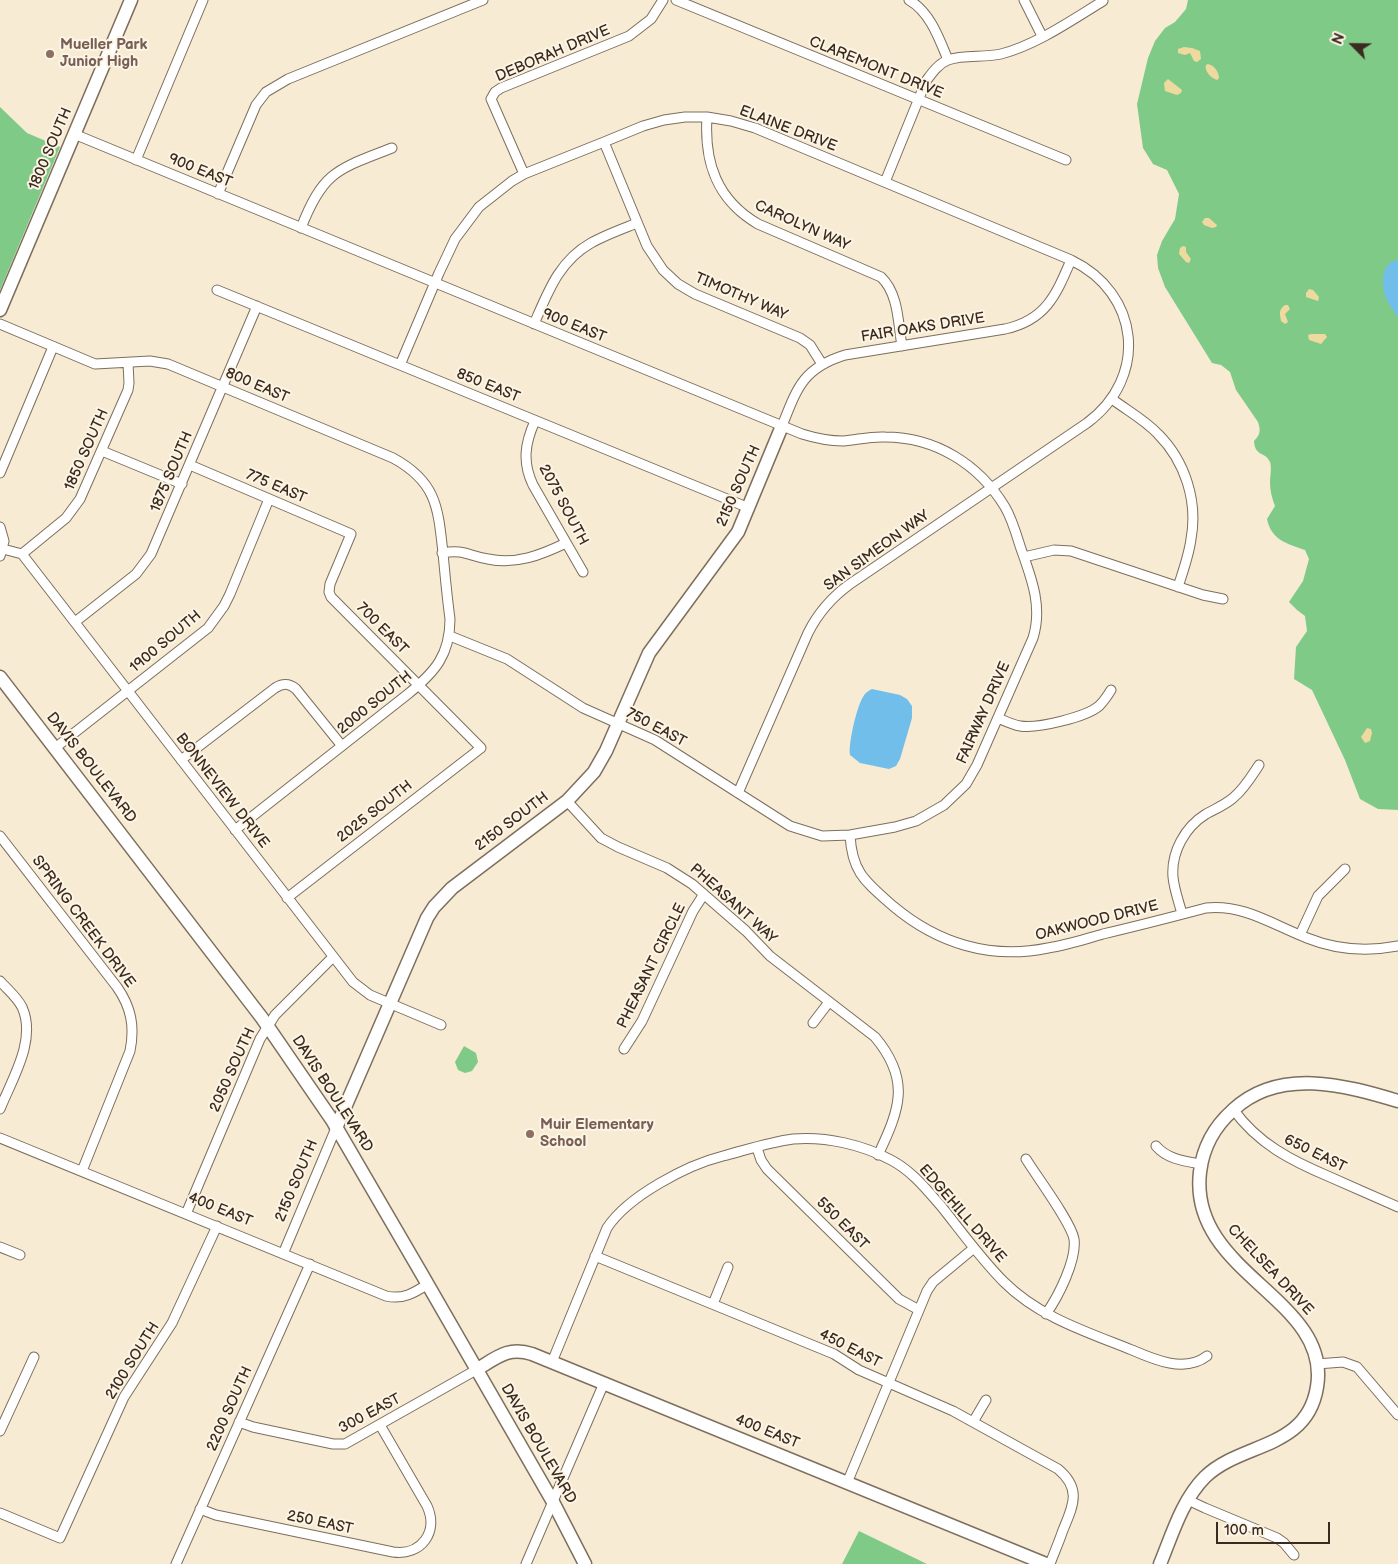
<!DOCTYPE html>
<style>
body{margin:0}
#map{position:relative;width:1398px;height:1564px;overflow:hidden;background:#f7ebd3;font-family:"Balsamiq Sans",sans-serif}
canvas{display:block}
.north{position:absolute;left:1328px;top:20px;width:50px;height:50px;-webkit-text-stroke:4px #fcf5e5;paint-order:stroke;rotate:293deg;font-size:14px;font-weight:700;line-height:20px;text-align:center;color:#3b2a1e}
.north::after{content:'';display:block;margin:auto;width:18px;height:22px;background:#3b2a1e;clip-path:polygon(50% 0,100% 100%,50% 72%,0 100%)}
.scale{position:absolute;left:1216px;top:1522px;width:114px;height:22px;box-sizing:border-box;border:2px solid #3b2a1e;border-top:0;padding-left:6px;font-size:15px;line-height:18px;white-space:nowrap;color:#3b2a1e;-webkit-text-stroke:4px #fcf5e5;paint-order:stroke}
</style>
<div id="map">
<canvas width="1398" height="1564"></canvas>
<div class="north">N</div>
<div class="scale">100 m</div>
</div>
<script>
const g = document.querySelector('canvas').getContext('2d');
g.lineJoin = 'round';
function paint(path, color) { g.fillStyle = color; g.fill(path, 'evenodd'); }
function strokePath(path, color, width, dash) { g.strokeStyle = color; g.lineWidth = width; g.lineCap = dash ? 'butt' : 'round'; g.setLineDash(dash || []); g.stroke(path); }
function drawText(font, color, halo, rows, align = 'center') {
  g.font = font + ' "Balsamiq Sans",sans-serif'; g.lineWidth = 4; g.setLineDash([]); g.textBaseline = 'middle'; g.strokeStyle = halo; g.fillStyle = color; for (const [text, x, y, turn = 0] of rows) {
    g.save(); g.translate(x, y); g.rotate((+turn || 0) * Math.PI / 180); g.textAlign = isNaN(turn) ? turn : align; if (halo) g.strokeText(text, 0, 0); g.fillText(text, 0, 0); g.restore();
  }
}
const green = new Path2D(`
 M1188,0H1398V810L1378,809L1360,799L1345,760L1312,690L1294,679L1296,647L1307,631L1305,616L1297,610L1289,602L1303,581L1309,559L1305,550C1288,544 1271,540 1267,519L1275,506C1272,498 1270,491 1270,483C1270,476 1272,468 1270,462C1265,451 1255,457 1254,441C1260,435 1261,431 1258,422L1236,390L1230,372L1221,365L1212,363L1165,287L1158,268L1157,255L1162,241L1175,219L1179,194L1167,170L1153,164L1143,148L1137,104L1148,58L1155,41L1165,28L1175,22L1186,9Z
 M0,107L27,133L60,147L0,290Z
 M464,1046L476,1053L478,1062L472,1071L465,1073L458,1070L455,1062Z
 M859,1531L927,1564H842Z`);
const sand = new Path2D(`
 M1184,47L1192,48L1200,51L1201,59L1197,62L1194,61L1190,53L1185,55L1178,53V49Z
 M1208,64C1214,65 1219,72 1219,78L1217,80C1211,78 1204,71 1206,65Z
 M1168,79L1182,90L1181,93L1177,95L1165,91L1164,83Z
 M1205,218H1209L1217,225L1216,227L1212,228L1204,225L1202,222Z
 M1183,246L1186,247V252L1191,259L1189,263L1186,262L1179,254L1180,248Z
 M1309,289L1313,290L1319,297L1318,301L1306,297V293Z
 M1285,305H1288L1290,309L1285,314L1288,322L1285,324L1281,321C1280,314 1278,310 1285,305Z
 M1311,334H1325L1327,337L1321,344L1309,340L1308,335Z
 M1367,728L1371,729L1372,733L1370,741L1365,743L1361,737Z`);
const water = new Path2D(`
 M1398,260V317C1394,312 1390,306 1387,300C1381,287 1380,262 1398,260Z
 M872,689L900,695L907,699L912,706V718L900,759L896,766L889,769L860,763L850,755C848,744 857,706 863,697C865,693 868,691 872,689Z`);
const street = new Path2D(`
 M676,0L1066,160
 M909,0C930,12 939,38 948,60
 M1024,0L1042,36
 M707,117C704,163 717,200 758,224L881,277C899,294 898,324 902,346
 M74,134L802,434C815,438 829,441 843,441C857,440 871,436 885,437C935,437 979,464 1005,507C1012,519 1016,533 1020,546C1031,577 1043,606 1033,638L977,765L966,784L944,805L916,821L895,827L850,835L822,836L790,826L655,740L583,708L507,659L450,636
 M604,142L647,246L663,270L678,284L695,294L800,338L810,345L822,364
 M136,160L203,0
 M524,174L491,99L495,92L501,88L629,36L651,19L663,0
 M885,182L926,81C932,73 938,64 948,60C964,54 984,58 1001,54C1036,45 1072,20 1103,1
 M218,194L256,105L266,92L288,79L483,0
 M301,228C323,171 338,169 392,148
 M217,290L749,508
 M0,324L95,364L150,361L168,364L393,458C437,482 438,508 443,553C445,575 447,597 450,619C450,655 435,672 408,694L235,830
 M534,324C548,292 559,261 591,243C605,235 622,229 637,223
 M400,365L439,273L455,239L479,207L512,181L524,174L604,142L643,126L664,120L685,117H707L731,121L755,128L1071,260C1140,293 1149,377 1087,423L850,584C832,597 818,613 808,633L738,793
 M1112,399C1128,411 1145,420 1158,434C1185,461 1198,501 1191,539C1189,555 1183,571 1178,587
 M535,421C525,443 522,462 533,485L583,572
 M782,426C797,388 803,368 845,355L1005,329C1046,320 1056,295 1071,260
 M102,451L182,484
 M190,465L351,534L330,584L329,592L331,597L481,748L287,898
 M0,473L53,347
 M0,527L4,541L0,556
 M3,549L22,554L353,982L370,995L441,1025
 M442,553C465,549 468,556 488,559C516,565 541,555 566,543
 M22,554L66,518L80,499L128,390L129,383L128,363
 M1024,557L1054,550L1071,551L1203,595L1223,599
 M75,622L136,574L151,554L257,306
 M998,718C1005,721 1013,725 1020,726C1037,729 1086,717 1099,706C1104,701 1108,695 1111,690
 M55,748L208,628L224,606L230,594L269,499
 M181,760L275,688C283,683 289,683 296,689L342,746
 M567,801L601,838L618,847L667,868L692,884L746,931L770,956L875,1037C911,1080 900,1109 878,1155
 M850,835C852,873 866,882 893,906C937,943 990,960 1048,948C1067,945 1085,939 1103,934C1137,926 1172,917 1206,908C1244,904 1273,925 1307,938C1337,950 1367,952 1398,946
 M0,836L117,987C131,1007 135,1026 130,1051L82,1171
 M1182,914C1179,902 1174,889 1173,877C1171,852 1185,827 1206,814C1215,809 1225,805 1233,798C1244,789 1251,777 1259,765
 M1300,935L1318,896L1345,869
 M0,981C7,989 17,997 22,1007C37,1040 12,1079 0,1109
 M813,1023L829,1002
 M624,1049L642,1021L693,911L704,894
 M1233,1109C1258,1144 1292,1161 1330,1177C1353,1187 1375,1197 1398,1207
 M0,1138L386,1296C403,1300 414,1293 428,1284
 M1156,1146C1167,1159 1184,1161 1201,1164
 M757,1148L761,1160L767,1169L899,1299L919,1310
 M1026,1159C1037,1177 1071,1222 1074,1239C1077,1260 1058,1297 1046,1314
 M186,1214L260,1039L275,1015L333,957
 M0,1247L20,1255
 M283,1254L336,1128
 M595,1256L834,1354L859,1370L953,1411L1058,1469C1082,1489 1073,1506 1063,1530C1059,1542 1054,1553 1050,1564
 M713,1304L728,1267
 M552,1362L607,1228C628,1196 687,1165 723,1156C746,1150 770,1142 793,1139C826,1136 863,1145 891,1160C912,1171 926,1189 941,1206C961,1231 981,1259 1004,1282C1039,1317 1087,1332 1132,1350C1155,1360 1185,1373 1207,1356
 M1317,1364L1343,1362L1357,1367L1398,1415
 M239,1422L253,1427L333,1444H345L476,1370
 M973,1422L986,1400
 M0,1431L34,1357
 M847,1483L927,1291L933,1282L974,1248
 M1188,1500L1205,1508L1277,1538L1284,1543L1294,1555
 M200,1509L216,1515L393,1552C421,1556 439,1532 427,1506L380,1425
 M0,1513L60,1538L124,1397L172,1323L217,1226
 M176,1564L310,1264
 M526,1564L604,1383`);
const secondary = new Path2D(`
 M0,310L131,0
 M0,677L262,1018L332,1120L420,1271L553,1502L585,1564
 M336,1128L427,918L434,907L452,888L567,801L594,772L606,751L649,653L738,532L782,426
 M476,1370C496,1358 508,1346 532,1354L1046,1564
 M1160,1564C1172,1535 1182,1500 1205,1477C1241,1442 1307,1450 1317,1387C1332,1298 1188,1274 1200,1172C1203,1147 1215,1126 1233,1110C1279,1067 1345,1085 1398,1101`);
const markers = [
 [50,54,5,"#8d6e63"],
 [530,1134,5,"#8d6e63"]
];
const educationNames = [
 ["Mueller Park",60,45],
 ["Junior High",60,62],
 ["Muir Elementary",540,1125],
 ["School",540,1142]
];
const streetNames = [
 ["DEBORAH DRIVE",553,54,-23],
 ["CLAREMONT DRIVE",876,68,22],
 ["ELAINE DRIVE",788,129,21],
 ["1800 SOUTH",51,149,-67],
 ["900 EAST",200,171,22],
 ["CAROLYN WAY",802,226,24],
 ["TIMOTHY WAY",741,297,23],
 ["900 EAST",574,326,22],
 ["FAIR OAKS DRIVE",923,328,-9],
 ["800 EAST",257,386,23],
 ["850 EAST",488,386,22],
 ["1850 SOUTH",87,450,-66],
 ["1875 SOUTH",172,472,-67],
 ["2150 SOUTH",739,486,-66],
 ["775 EAST",276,487,23],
 ["2075 SOUTH",563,505,62],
 ["SAN SIMEON WAY",877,551,-36],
 ["700 EAST",382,629,45],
 ["1900 SOUTH",166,642,-40],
 ["2000 SOUTH",375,703,-39],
 ["FAIRWAY DRIVE",984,713,-66],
 ["750 EAST",656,728,28],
 ["DAVIS BOULEVARD",91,768,52],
 ["BONNEVIEW DRIVE",222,791,52],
 ["2025 SOUTH",375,812,-38],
 ["2150 SOUTH",512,822,-37],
 ["PHEASANT WAY",733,904,42],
 ["OAKWOOD DRIVE",1097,921,-14],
 ["SPRING CREEK DRIVE",83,922,53],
 ["PHEASANT CIRCLE",652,966,-64],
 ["2050 SOUTH",233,1070,-66],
 ["DAVIS BOULEVARD",332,1094,57],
 ["650 EAST",1315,1154,26],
 ["2150 SOUTH",297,1181,-67],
 ["400 EAST",220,1210,22],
 ["EDGEHILL DRIVE",962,1214,49],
 ["550 EAST",842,1224,45],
 ["CHELSEA DRIVE",1270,1270,47],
 ["450 EAST",850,1349,27],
 ["2100 SOUTH",133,1361,-58],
 ["2200 SOUTH",230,1409,-66],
 ["300 EAST",370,1414,-28],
 ["400 EAST",767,1432,22],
 ["DAVIS BOULEVARD",538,1444,60],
 ["250 EAST",320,1523,12]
];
paint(green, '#80ca88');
paint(sand, '#eeda9e');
paint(water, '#71beeb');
strokePath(street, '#7d6e5d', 11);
strokePath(secondary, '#7d6e5d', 15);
strokePath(street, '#fff', 9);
strokePath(secondary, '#fff', 12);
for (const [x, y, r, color] of markers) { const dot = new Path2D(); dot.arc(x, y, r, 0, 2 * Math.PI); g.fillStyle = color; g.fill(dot); strokePath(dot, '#fcf5e5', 2); }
drawText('bold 15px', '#785e54', '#fcf5e5', educationNames, 'left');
drawText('15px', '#3b2a1e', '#fcf5e5', streetNames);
</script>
